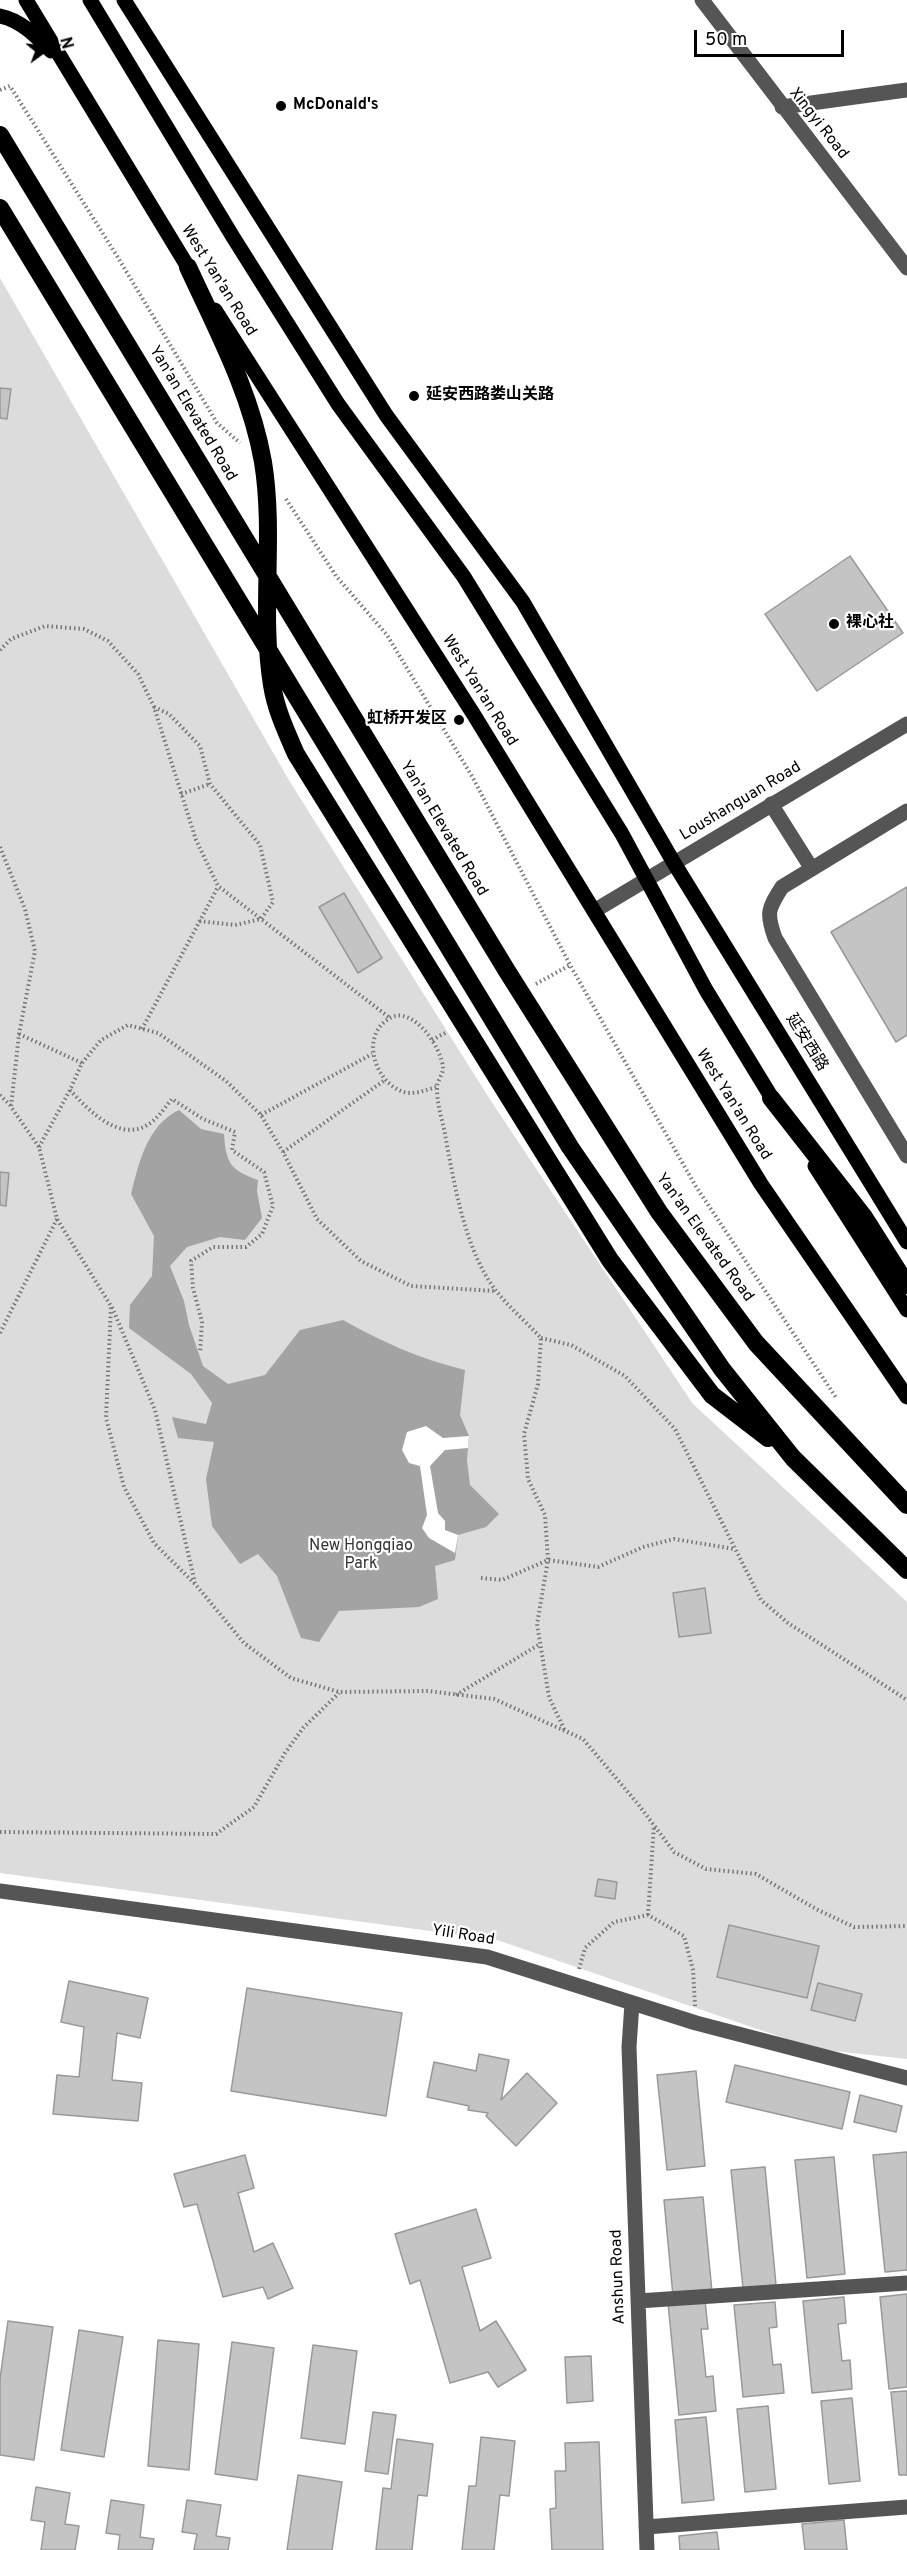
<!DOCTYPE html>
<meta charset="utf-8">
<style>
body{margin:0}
#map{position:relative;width:907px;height:2550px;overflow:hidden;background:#fff;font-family:Overpass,sans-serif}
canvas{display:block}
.north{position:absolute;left:18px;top:18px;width:60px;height:60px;-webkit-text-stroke:4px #fff;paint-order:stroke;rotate:75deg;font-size:16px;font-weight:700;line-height:24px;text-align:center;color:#000}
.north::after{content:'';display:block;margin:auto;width:21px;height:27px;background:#000;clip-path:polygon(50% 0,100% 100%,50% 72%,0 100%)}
.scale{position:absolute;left:694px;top:30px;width:150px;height:27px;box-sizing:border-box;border:3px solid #000;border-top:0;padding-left:8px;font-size:18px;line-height:21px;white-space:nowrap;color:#000;-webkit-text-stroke:4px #fff;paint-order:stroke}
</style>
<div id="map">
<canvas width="907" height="2550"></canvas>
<div class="north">N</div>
<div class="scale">50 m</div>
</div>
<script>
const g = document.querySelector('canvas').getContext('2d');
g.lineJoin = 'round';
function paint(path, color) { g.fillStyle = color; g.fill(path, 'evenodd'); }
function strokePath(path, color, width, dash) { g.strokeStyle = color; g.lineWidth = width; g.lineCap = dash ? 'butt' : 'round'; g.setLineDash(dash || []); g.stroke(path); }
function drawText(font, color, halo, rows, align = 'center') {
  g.font = font + ' Overpass,"Noto Sans SC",sans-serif'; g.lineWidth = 4.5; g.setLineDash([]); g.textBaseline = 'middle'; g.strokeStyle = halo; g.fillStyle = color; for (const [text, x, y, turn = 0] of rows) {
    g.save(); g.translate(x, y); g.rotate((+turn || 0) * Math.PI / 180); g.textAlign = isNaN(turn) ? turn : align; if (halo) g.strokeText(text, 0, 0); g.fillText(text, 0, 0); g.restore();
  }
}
const green = new Path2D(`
 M0,278L290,782L491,1101L693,1404L907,1602V2059L816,2049L497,1940L0,1873Z`);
const water = new Path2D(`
 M179,1110L201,1129L224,1134C226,1163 230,1170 258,1180L257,1191L262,1218L245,1240L220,1237L187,1247L170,1266L184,1301L189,1325L203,1366L228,1384L265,1375L300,1330L343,1320C382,1342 420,1359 465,1370L460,1415L469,1436L467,1460L470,1485L499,1514L486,1527L458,1535L455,1560L435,1566L438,1599L419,1607L339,1611L319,1642L301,1638L277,1576L258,1554L240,1564L212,1526L206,1479L214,1442L178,1438L172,1417L206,1424L212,1403L191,1374L129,1328L130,1305L152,1276L154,1236L131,1194C139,1163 147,1125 179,1110Z`);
const pier = new Path2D(`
 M426,1426L443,1438L469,1436L468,1448L445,1450L430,1466L438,1513L445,1521V1530L458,1535L455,1553L429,1538L422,1528L427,1515L420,1466L409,1463L402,1450L407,1432Z`);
const building = new Path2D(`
 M0,388L11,389L7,419L0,418Z
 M850,556L903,633L817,691L765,614Z
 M907,887V1035L896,1042L831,932Z
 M344,893L382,958L358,973L319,907Z
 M0,1172L9,1173L6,1206L0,1205Z
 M705,1588L711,1633L679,1637L673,1593Z
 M598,1879L617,1882L615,1899L595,1896Z
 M729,1925L819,1946L807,1998L717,1977Z
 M69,1981L148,1998L140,2038L117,2033L112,2080L142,2083L138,2121L53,2114L57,2075L79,2077L84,2027L61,2022Z
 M818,1983L862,1994L855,2021L811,2010Z
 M247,1988L402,2013L386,2116L231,2091Z
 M479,2054L509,2060L501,2100L527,2073L557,2103L516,2146L486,2116L488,2113L468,2110L469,2106L427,2097L434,2062L476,2071Z
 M735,2065L850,2092L842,2129L726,2102Z
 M696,2071L705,2166L667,2170L657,2075Z
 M860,2095L902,2106L896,2132L854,2122Z
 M907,2152V2270L885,2272L873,2155Z
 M245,2155L254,2188L238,2193L254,2252L273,2243L293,2288L268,2299L263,2287L223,2297L197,2204L184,2207L174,2174Z
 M834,2157L845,2274L807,2278L795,2160Z
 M765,2167L776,2285L743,2288L731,2170Z
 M703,2197L712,2292L673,2296L664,2200Z
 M476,2209L491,2258L462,2267L480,2331L496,2321L526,2370L498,2387L488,2372L450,2383L420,2280L410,2284L395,2234Z
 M907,2294V2387L889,2389L880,2297Z
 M844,2297L846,2323L838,2324L842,2361L850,2360L852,2389L812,2393L803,2301Z
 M705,2300L708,2329H701L706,2377L713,2376L716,2411L679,2415L668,2303Z
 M775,2302L777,2327L769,2328L773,2365L781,2364L784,2393L743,2397L734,2305Z
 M8,2321L53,2327L34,2460L0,2455V2379Z
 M79,2330L123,2337L104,2457L61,2450Z
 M158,2340L199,2344L189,2470L148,2466Z
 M232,2342L274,2348L257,2480L215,2474Z
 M313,2345L357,2351L345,2444L301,2438Z
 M591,2356L593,2401L567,2403L565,2357Z
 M907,2391V2475H899L891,2392Z
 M852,2398L860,2481L829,2484L821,2401Z
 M768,2406L776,2489L745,2492L737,2409Z
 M373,2412L396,2415L388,2474L365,2471Z
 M706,2417L714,2500L682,2503L675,2420Z
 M481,2437L515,2441L509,2496L500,2495L494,2550H462L469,2486H476Z
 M397,2439L433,2444L427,2496L418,2495L412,2550H376L383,2488L391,2489Z
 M599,2442L603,2550H552L550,2509L556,2508L555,2471H566L565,2443Z
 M298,2475L342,2482L332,2550H287Z
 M36,2487L70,2493L65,2524L79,2526L75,2550H41L45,2522L31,2520Z
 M111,2500L144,2505L140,2537L154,2539L152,2550H118L120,2535L106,2533Z
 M187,2500L221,2505L216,2536L230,2538L228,2550H194L197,2534L182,2532Z
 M844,2520L847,2550H805L802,2524Z
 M717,2532L719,2550H680L679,2536Z`);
const path = new Path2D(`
 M0,90L10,86L117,256L217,423L240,443
 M286,499L336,576L387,635L473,778L570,965L695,1185L837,1399
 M0,650L11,639L45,626L84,629L108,641L138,674L154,707L196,840L218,886L390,1018
 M154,707L169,714L200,746L210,784L260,845L273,902L261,919L235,925L198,921
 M181,794L210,784
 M0,847L25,909L35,951L19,1034L11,1107L39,1147L57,1219L111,1306L106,1418L124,1487L154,1543L196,1585L244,1643L291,1678L339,1692L428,1691L494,1699L583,1739L638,1804L674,1852L706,1869L756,1874L816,1909L854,1927L907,1926
 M536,984L570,965
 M142,1029L218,887
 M19,1034L82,1063
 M432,1040L447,1032
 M436,1087C426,1090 412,1096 401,1091C374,1080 360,1035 390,1018C413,1005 442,1048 443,1068C443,1075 436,1082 437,1089C437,1104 442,1119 445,1134C454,1183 465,1252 497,1292C510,1308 527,1323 541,1338L538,1384L524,1434L528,1479L545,1515L548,1560L537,1624L549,1697L565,1731
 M70,1090C90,1112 123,1146 153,1121C160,1115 166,1106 172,1099L203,1119L235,1132L232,1150L264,1172L273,1206L262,1234L246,1247H213L191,1261L193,1288L202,1322L200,1353
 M0,1095L11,1106
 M261,1115L372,1054
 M39,1147L70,1090L82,1063L101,1040L128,1025L158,1033L226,1081L261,1115L283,1152L317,1219L361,1261L411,1286L495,1291
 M283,1152L385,1080
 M112,1307L155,1410L195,1583
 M0,1333L57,1219
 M541,1338L571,1345L625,1376L675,1429L761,1600L788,1623L907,1700
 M481,1578L502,1580L548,1560L598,1567L643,1547L674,1539L734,1549
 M456,1695L540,1644
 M0,1832L216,1834L254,1807L285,1753L303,1728L339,1693
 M648,1915L654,1825
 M579,1969L585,1948L614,1922L648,1915L684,1936L693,1970L695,2006`);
const minor = new Path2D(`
 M702,0L907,268
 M782,107L907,90
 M771,804L812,869
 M907,811L782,887C768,909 766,913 775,938L907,1156
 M594,911L907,724
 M0,1891L487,1957L696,2023L907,2078
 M632,2003L629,2047L647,2550
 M638,2301L907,2283
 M646,2527L907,2507`);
const major = new Path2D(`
 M26,0L194,277
 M90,0L233,237L338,404L464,577L622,834L706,990L778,1108
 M124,0L386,415L523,602L674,863L907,1242
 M0,16C21,20 37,37 51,51
 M215,310L474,715L761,1184L907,1397
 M815,1166L907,1310`);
const highway = new Path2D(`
 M0,135L507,971L659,1212L756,1343L907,1505
 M0,208L570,1147L722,1369L793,1458L907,1570
 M188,267C217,330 251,393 263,462C275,536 260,611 272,685C276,710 286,731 296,754L610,1260L712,1395L768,1438
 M771,1098L864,1217L907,1285`);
const markers = [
 [281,106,6,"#000"],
 [414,396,6,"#000"],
 [834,624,6,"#000"],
 [459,720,6,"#000"]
];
const poiNames = [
 ["McDonald's",293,106],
 ["延安西路娄山关路",426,396],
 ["裸心社",846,624],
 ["虹桥开发区",447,720,"right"]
];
const streetNames = [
 ["Xingyi Road",818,124,52],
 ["West Yan'an Road",218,281,58],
 ["Yan'an Elevated Road",192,414,59],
 ["West Yan'an Road",479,691,58],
 ["Loushanguan Road",741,802,-31],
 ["Yan'an Elevated Road",443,829,59],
 ["延安西路",806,1043,58],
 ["West Yan'an Road",733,1105,58],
 ["Yan'an Elevated Road",704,1238,54],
 ["Yili Road",463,1936,9],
 ["Anshun Road",619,2277,-92]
];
const parkNames = [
 ["New Hongqiao",361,1547],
 ["Park",361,1565]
];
paint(green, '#dcdcdc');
paint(water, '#a3a3a3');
paint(pier, '#fff');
paint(building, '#c4c4c4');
strokePath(building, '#999', 1.5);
strokePath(path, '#777', 4, [1.5, 3]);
strokePath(minor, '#555', 15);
strokePath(major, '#000', 15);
strokePath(highway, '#000', 18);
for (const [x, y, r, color] of markers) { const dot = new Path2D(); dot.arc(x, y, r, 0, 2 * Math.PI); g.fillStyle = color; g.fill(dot); strokePath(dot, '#fff', 2); }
drawText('bold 16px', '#000', '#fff', poiNames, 'left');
drawText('16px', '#000', '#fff', streetNames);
drawText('16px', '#333', '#fff', parkNames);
</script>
